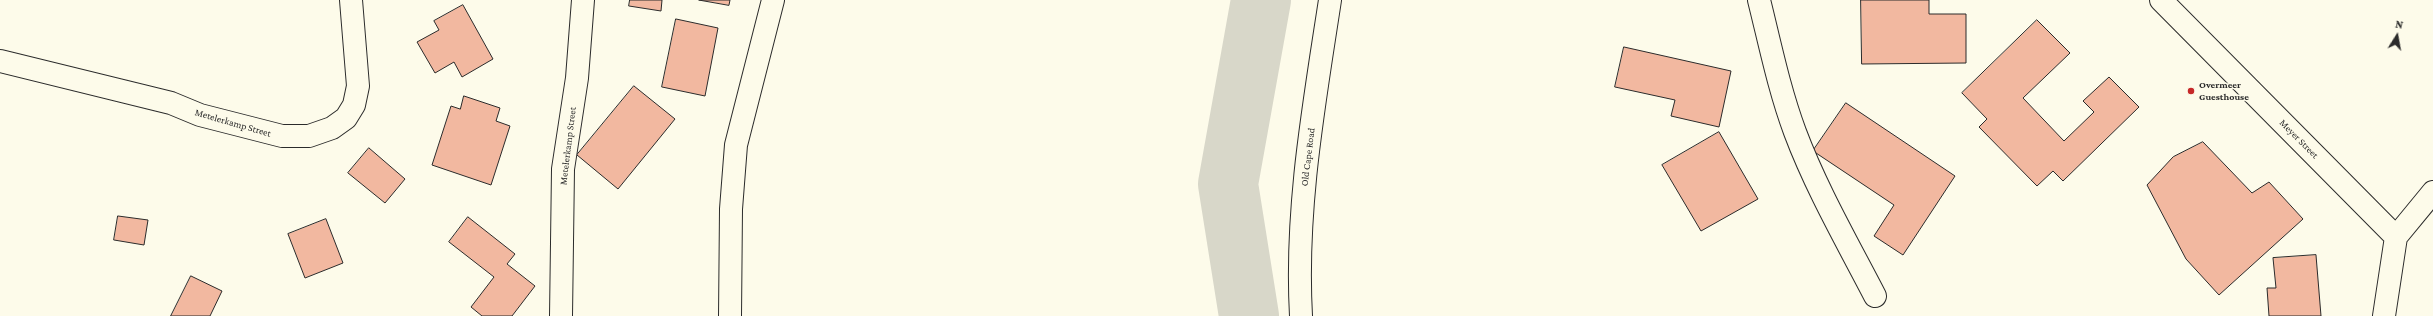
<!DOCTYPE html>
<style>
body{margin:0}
#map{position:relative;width:2433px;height:316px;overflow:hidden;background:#fdfbea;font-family:"Crimson Pro",serif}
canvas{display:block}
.north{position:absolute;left:2377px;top:16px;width:40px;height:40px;-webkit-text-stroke:3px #fdfbea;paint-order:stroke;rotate:11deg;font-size:11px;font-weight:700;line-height:16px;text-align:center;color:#2b2b2b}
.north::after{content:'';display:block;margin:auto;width:14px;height:18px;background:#2b2b2b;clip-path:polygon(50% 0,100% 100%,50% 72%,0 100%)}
</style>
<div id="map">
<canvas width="2433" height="316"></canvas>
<div class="north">N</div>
</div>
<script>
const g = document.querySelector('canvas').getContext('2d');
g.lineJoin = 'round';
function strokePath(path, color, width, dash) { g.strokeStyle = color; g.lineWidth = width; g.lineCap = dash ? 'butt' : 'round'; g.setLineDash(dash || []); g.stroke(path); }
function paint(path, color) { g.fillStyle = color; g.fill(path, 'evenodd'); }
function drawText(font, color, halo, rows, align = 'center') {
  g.font = font + ' "Crimson Pro",serif'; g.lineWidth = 3; g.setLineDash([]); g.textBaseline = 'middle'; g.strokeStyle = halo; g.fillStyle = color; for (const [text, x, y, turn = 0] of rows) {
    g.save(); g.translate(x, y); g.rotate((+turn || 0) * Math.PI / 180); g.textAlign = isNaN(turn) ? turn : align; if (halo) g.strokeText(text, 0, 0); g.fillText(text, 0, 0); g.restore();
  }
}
const river = new Path2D(`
 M1249,316L1228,184L1261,0`);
const building = new Path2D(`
 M630,0H662L661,11L629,6Z
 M699,0H730L729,5Z
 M1861,0H1929V14H1966V63L1862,64Z
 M463,5L493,59L462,77L454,62L435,73L417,42L439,30L434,21Z
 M676,19L718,28L705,96L662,87Z
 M2037,20L2070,53L2023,98L2064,141L2094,112L2083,101L2109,77L2139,107L2063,181L2053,171L2037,186L1979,127L1987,119L1962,93Z
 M1624,47L1731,71L1719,127L1671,116L1675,100L1615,87Z
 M634,86L675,119L618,189L577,155Z
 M464,96L500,108L496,121L510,126L491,185L432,165L451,106L460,109Z
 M1846,103L1955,176L1903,255L1874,236L1894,205L1813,151Z
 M1719,132L1758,199L1701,231L1662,165Z
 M2203,142L2252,193L2269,182L2303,219L2219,295L2186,259L2147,185L2173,157Z
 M369,148L405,179L385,203L348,173Z
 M118,216L148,220L144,245L114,240Z
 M468,217L515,254L507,264L535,286L512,316H482L471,307L494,277L449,242Z
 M326,219L343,263L305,278L288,234Z
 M2316,255L2321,316H2269L2267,288H2276L2273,258Z
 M191,276L222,291L210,316H171Z`);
const minor = new Path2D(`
 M1759,0C1770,44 1779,89 1795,132C1816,188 1847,242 1875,296
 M2161,0L2396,237L2433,192
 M0,61L171,103L200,115L282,136H309L332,128L346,118L354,105L358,86L351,0
 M561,316L563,169L577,78L583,0
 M730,316L731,209L736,145L773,0
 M2384,316L2396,237`);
const tertiary = new Path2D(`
 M1301,316C1295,209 1314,105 1330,0`);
const markers = [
 [2191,91,4,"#c62828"]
];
const poiNames = [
 ["Overmeer",2199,85],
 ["Guesthouse",2199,97]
];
const streetNames = [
 ["Metelerkamp Street",233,123,16],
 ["Meyer Street",2299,139,45],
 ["Metelerkamp Street",568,146,-83],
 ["Old Cape Road",1308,157,-83]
];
strokePath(river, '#d8d7c9', 60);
paint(building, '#f2b8a0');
strokePath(building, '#2b2b2b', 1);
strokePath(minor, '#2b2b2b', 24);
strokePath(tertiary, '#2b2b2b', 24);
strokePath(minor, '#fdfbea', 22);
strokePath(tertiary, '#fdfbea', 22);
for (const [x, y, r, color] of markers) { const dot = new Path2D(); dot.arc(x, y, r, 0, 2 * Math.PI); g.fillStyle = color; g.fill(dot); strokePath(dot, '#fdfbea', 1.5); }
drawText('bold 10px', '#2b2b2b', '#fdfbea', poiNames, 'left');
drawText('10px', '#2b2b2b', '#fdfbea', streetNames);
</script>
